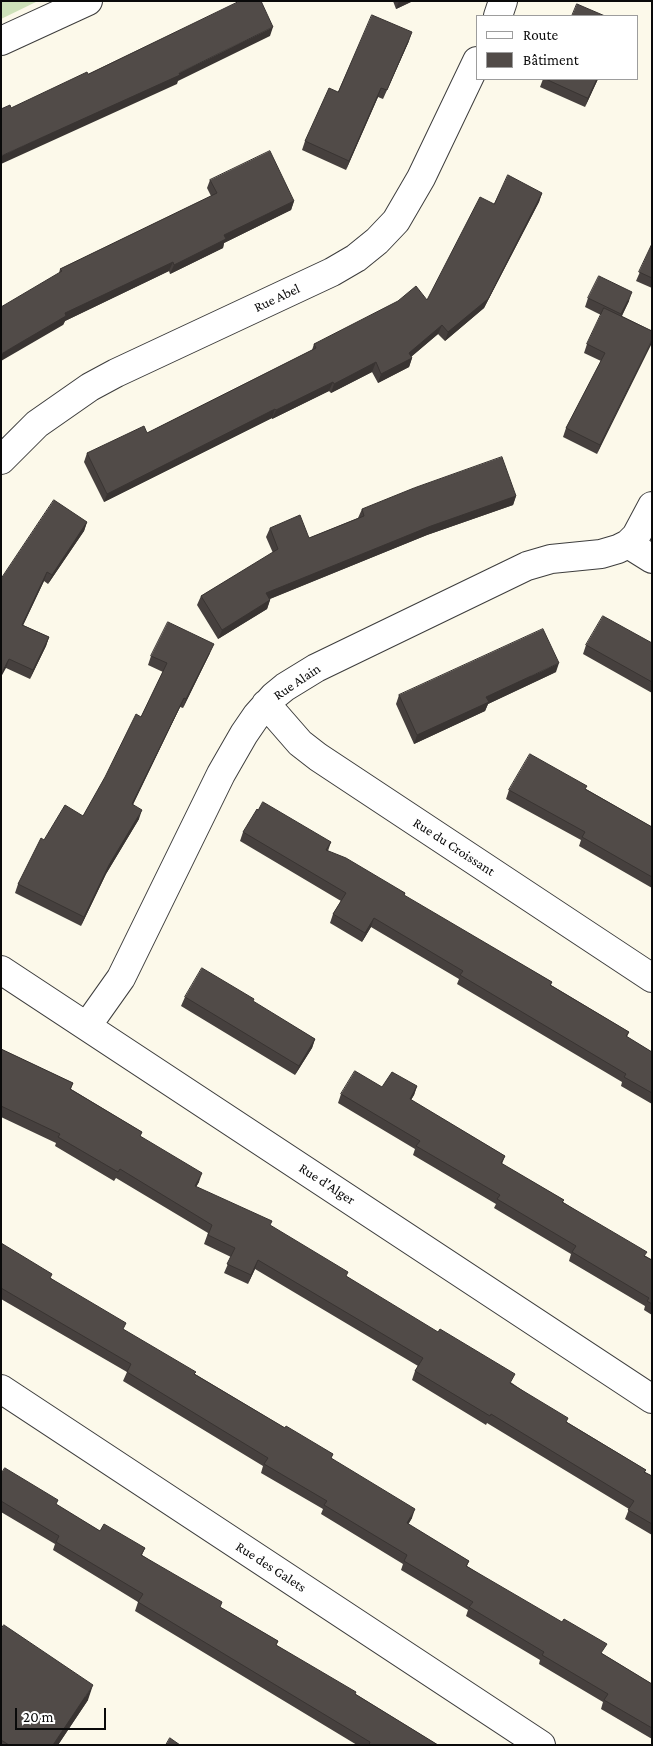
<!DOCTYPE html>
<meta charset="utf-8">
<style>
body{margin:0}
#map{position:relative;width:653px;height:1746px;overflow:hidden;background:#fcf9ea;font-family:"Crimson Pro",serif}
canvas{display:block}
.frame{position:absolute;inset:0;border:2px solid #0a0a0a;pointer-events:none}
.legend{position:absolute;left:476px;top:15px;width:162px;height:65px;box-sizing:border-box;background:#fff;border:1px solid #9d9d9d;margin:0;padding:6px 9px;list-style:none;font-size:15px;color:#0a0a0a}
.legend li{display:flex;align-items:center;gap:10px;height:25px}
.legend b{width:25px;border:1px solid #9d9d9d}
.scale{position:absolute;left:15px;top:1708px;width:91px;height:22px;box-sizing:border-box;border:2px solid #0a0a0a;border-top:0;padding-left:6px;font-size:15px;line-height:18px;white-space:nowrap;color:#0a0a0a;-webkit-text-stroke:4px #fff;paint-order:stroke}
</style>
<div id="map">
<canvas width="653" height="1746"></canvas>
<div class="frame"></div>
<ul class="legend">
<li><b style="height:6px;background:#fff"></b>Route</li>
<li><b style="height:14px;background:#514b48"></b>Bâtiment</li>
</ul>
<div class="scale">20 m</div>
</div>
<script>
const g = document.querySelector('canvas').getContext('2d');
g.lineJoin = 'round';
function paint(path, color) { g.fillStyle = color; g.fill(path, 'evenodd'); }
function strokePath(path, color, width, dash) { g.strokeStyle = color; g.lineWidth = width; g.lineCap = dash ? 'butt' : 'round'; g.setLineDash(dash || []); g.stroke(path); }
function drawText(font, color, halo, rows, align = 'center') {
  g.font = font + ' "Crimson Pro",serif'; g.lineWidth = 5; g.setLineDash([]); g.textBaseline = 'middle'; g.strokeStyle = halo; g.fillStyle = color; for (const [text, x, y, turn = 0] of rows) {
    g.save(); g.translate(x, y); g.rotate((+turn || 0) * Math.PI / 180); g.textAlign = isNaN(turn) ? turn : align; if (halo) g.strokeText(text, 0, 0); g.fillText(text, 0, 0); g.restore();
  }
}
const green = new Path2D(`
 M1,1H38L1,19Z`);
const street = new Path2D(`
 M498,16L503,1
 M1,41L88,1
 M1,460L37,424L90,387L116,373L332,272L356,258L377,241L396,221L421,178L477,61
 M628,544L652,559
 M266,704L300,743L318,757L652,978
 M1,970L652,1399
 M87,1026L121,978L221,774L244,734L257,715L274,696L285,687L316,668L527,566L551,559L601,554L618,549L628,544L636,536L652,506
 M1,1389L541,1745`);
const wall = new Path2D(`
 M393,1H413L396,9Z
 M409,41L383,99L378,97L346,170L302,150L305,141L338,92Z
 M543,79H598L585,107L540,87Z
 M210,180L294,201L291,210L224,243L223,248L170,274L169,271L65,321L63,325L59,273L60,269L211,196L207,188Z
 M542,193L539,202L484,308L445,341L438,334L411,357L412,358L409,367L378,383L372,372L331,393L329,391L272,419V418L104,502L84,462L87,453L147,433L312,350L314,344L427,300L494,204Z
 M652,244V288L636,281Z
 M588,298L629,301L622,316L652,331L597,454L563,437L566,428L601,361L584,353L587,344L601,315L585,307Z
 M516,496L513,505L427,535L270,599V600L267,609L218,639L197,605L201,596L273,553L266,537L270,528L309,538L358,518L362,509Z
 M87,522L84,531L48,584L44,581L23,625L49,637L46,646L30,679L6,668L1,579Z
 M652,643V693L583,654L586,645Z
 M210,653L183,708L180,707L133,804L139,819L106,874L81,926L15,893L18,884L44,840L83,816L141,717L163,672L148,665L151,656Z
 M556,672L488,704L485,711L414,744L396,704L399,695Z
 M586,789L652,827V888L579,846L581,840L506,799L509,790Z
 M243,832L331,842L328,851L405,893L404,896L552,982L551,985L629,1032L627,1037L652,1052V1104L621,1086L622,1082L457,984L459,979L371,927L362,942L330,923L333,914L341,901L240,841Z
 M185,997L253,1002L315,1039L312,1048L295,1075L181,1006Z
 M1,1049L73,1083L71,1089L142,1132L140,1136L199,1182L196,1187L270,1226L346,1276L512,1383L567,1422L646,1470L645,1472L652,1476V1535L625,1519L629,1509L487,1423L486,1425L412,1380L415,1371L418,1366L255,1269L248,1284L224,1273L231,1257L204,1244L208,1233L116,1178L114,1181L55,1146L56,1143L1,1117Z
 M417,1086L414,1095L411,1100L505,1156L502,1164L564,1200L563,1202L652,1260V1315L644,1310L645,1306L569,1261L571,1254L494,1208L496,1204L413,1155L415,1149L338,1103L341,1094L382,1087Z
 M1,1243L124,1330L195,1374L285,1428L333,1454L331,1458L412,1518L408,1524L469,1561L467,1566L603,1654L652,1684V1739L601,1709L603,1702L539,1664L540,1660L466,1616L468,1610L401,1570L403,1564L321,1514L323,1509L261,1473L263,1466L123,1381L127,1372L1,1299Z
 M1,1474L57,1505L100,1531L145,1548L142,1555L220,1607L278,1641L276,1645L438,1745H357L135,1611L138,1602L53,1550L55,1544L1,1512Z
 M1,1629L88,1700L58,1745H1Z`);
const shadedWall = new Path2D(`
 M399,1H413L396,9Z
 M273,27L270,36L178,81L177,84L1,164V156L179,73Z
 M412,32L409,41L383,99L387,90Z
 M597,79H598L585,107L588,98Z
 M381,88L378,97L346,170L349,161Z
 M542,193L539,202L484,308L445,341L448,332Z
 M294,201L291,210L224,243L223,248L170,274L174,265L224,235Z
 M173,262L169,271L65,321L63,325L1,361V354L65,313Z
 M632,292L629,301L618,323L621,314Z
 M442,325L438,334L406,361L412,358L409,367L378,383L381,374L409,353Z
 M652,340V343L597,454L600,445Z
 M376,362L372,372L331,393L334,384Z
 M333,382L329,391L272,419L276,410Z
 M275,409L272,418L104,502L107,494Z
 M516,496L513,505L427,535L262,602L266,593L431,526Z
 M87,522L84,531L48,584L52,575Z
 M47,572L44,581L19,634L22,625Z
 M270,600L267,609L218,639L222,630Z
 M49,637L46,646L30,679L33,670Z
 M214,644L210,653L183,708L186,699Z
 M9,659L6,668L1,677V674Z
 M559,663L556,672L488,704L485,711L414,744L417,735L486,697Z
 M184,698L180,707L129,813L132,804Z
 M142,810L139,819L106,874L81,926L84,917L109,865Z
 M374,918L371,927L362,942L365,933Z
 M315,1039L312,1048L295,1075L299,1066Z
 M417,1086L414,1095L406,1108L410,1099Z
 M202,1173L199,1182L191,1195L195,1186Z
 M258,1260L255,1269L248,1284L251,1275Z
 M415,1509L412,1518L404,1532L407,1523Z
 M93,1685L88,1700L58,1745H53Z`);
const building = new Path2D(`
 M240,1H261L273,27L179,73L180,75L1,156V109L10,105L11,108L87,72L88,74Z
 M577,4L605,16H572Z
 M372,15L412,32L387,90L381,88L349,161L305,141L329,88L338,92Z
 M546,79H597L588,98Z
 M270,151L294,201L224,235L226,239L174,265L173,262L65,313L66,316L1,354V307L62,271L60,269L217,193L210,180Z
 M508,175L542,193L488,299L448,332L442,325L409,353L412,358L381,374L376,362L334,384L333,382L276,410L275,409L107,494L87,453L144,426L147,433L316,348L314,344L398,301L416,286L427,300L480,197L494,204Z
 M652,244V278L639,272Z
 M599,276L632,292L621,314L588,298Z
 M604,308L652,331V340L600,445L566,428L605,353L587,344Z
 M502,457L516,496L431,526L266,593L270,600L222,630L201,596L278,549L270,528L300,515L309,538L364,516L362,509L414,488Z
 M54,500L87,522L52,575L47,572L22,625L49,637L33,670L9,659L1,674V579Z
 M603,616L652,643V682L586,645Z
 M168,622L214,644L186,699L184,698L132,804L142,810L109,865L84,917L18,884L41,838L44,840L65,805L83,816L105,777L136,714L141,717L167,663L151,656Z
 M543,629L559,663L486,697L489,702L417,735L399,695Z
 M530,754L587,786L585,789L652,827V877L582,837L585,832L509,790Z
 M263,802L331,842L326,850L346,858L405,893L404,895L552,982L550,985L629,1032L626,1036L652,1052V1093L624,1077L626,1074L460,975L463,971L374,918L365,933L333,914L346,893L243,832L257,809L258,810Z
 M202,968L254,999L253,1001L315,1039L299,1066L185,997Z
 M1,1049L73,1083L70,1089L142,1132L140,1136L202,1173L195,1186L272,1221L270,1225L348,1272L346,1276L438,1332L440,1329L515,1374L510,1383L568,1418L566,1422L646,1470L644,1472L652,1476V1524L628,1510L634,1501L491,1414L490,1416L415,1371L423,1358L258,1260L251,1275L227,1264L235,1248L208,1235L212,1225L120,1169L118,1172L58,1137L60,1134L1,1106Z
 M355,1071L382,1087L392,1072L417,1086L410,1099L505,1156L501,1163L564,1200L562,1202L647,1252L644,1256L652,1260V1304L647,1301L649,1298L572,1252L576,1246L497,1199L500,1195L416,1146L420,1141L341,1094Z
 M1,1243L52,1274L50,1278L126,1323L123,1329L196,1372L194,1374L285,1428L286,1426L333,1454L331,1458L415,1509L407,1523L469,1561L466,1566L562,1622L564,1619L607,1644L601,1653L652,1684V1728L604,1700L608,1694L542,1655L544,1652L469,1607L473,1602L404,1561L407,1555L324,1505L327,1501L264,1464L268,1458L127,1372L131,1364L1,1288Z
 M5,1468L58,1500L56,1504L100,1531L104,1524L145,1548L141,1555L222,1602L220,1607L278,1641L276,1645L356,1692L355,1694L438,1745H369L370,1742L138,1602L143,1594L56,1542L59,1536L1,1501V1474Z
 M4,1625L93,1685L53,1745H9L1,1740V1629Z
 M170,1738L180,1745H166Z`);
const streetNames = [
 ["Rue Abel",277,298,-25],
 ["Rue Alain",297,682,-34],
 ["Rue du Croissant",454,847,33],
 ["Rue d'Alger",327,1184,33],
 ["Rue des Galets",271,1567,33]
];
paint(green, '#cde1b8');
strokePath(street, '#3d3d3d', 30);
strokePath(street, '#fff', 28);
paint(wall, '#46403e');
paint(shadedWall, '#393432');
paint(building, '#514b48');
strokePath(building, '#393432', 1);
drawText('14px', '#0a0a0a', '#fff', streetNames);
</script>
